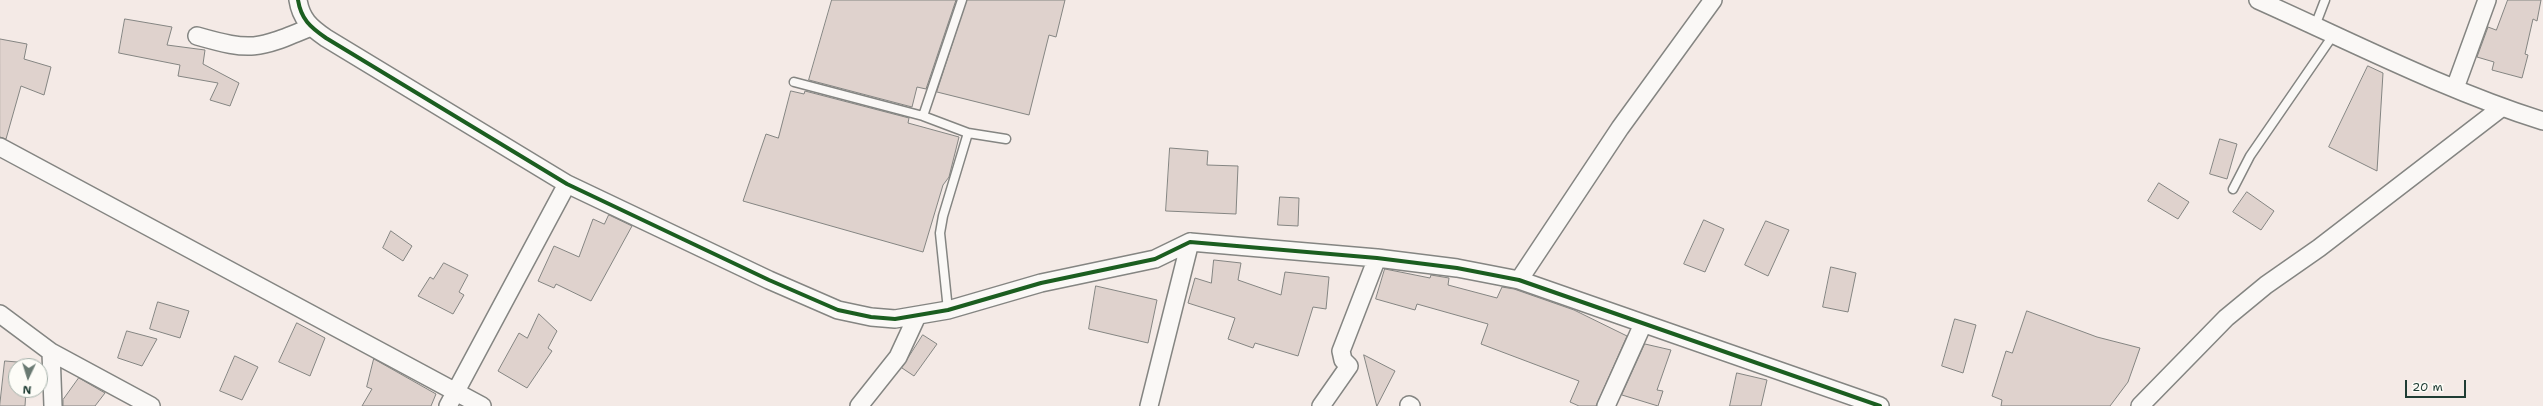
<!DOCTYPE html>
<style>
body{margin:0}
#map{position:relative;width:2543px;height:406px;overflow:hidden;background:#f4eae6;font-family:"Shantell Sans",sans-serif}
canvas{display:block}
.north{position:absolute;left:8px;top:358px;width:40px;height:40px;box-sizing:border-box;background:#fdfcf7;border:1px solid #a4b0a9;border-radius:50%;rotate:184deg;font-size:11px;font-weight:700;line-height:16px;text-align:center;color:#1f3d34}
.north::after{content:'';display:block;margin:auto;width:14px;height:18px;background:#6a7a72;clip-path:polygon(50% 0,100% 100%,50% 72%,0 100%)}
.scale{position:absolute;left:2405px;top:380px;width:61px;height:18px;box-sizing:border-box;border:2px solid #1f3d34;border-top:0;padding-left:5px;font-size:12px;line-height:14px;white-space:nowrap;color:#1f3d34;-webkit-text-stroke:3px #fdfcf7;paint-order:stroke}
</style>
<div id="map">
<canvas width="2543" height="406"></canvas>
<div class="north">N</div>
<div class="scale">20 m</div>
</div>
<script>
const g = document.querySelector('canvas').getContext('2d');
g.lineJoin = 'round';
function paint(path, color) { g.fillStyle = color; g.fill(path, 'evenodd'); }
function strokePath(path, color, width, dash) { g.strokeStyle = color; g.lineWidth = width; g.lineCap = dash ? 'butt' : 'round'; g.setLineDash(dash || []); g.stroke(path); }
const building = new Path2D(`
 M832,0H956L926,89L917,87L912,107L809,80Z
 M967,0H1065L1056,37L1049,35L1029,115L937,92Z
 M2508,0H2541L2537,21L2533,19L2525,54L2528,55L2522,78L2492,70L2494,62L2477,57L2488,27L2496,30Z
 M125,19L172,27L167,45L205,50L203,64L239,83L230,106L210,100L218,83L178,76L180,65L119,53Z
 M0,39L27,44L24,59L51,67L44,95L21,86L6,139L0,137Z
 M2368,66L2383,73L2377,171L2329,147Z
 M791,91L804,94L805,91L909,118L908,123L959,137L949,177L943,185L923,252L743,201L766,134L778,138Z
 M2220,139L2237,144L2227,179L2210,174Z
 M1170,148L1208,151L1207,165L1238,166L1236,214L1166,211Z
 M2159,183L2189,202L2178,219L2148,201Z
 M2247,192L2274,211L2261,230L2233,212Z
 M1280,197L1299,198L1298,226L1278,225Z
 M609,215L632,226L591,301L556,284L554,288L538,281L554,246L579,257L593,219L604,224Z
 M1704,220L1724,229L1705,272L1684,264Z
 M1766,221L1789,230L1768,276L1745,265Z
 M391,231L412,246L403,261L383,248Z
 M1214,260L1241,263L1238,280L1281,295L1285,272L1329,277L1326,309L1313,307L1298,356L1255,343L1253,348L1228,339L1235,318L1188,303L1195,278L1211,283Z
 M444,263L468,275L459,292L464,295L453,314L418,296L430,277L433,279Z
 M1831,267L1856,273L1848,312L1823,307Z
 M1385,269L1430,278L1431,275L1449,278L1448,285L1497,298L1502,287L1514,289L1574,310L1627,336L1596,406H1579L1570,402L1579,381L1481,344L1488,324L1417,304L1415,310L1376,299Z
 M1096,286L1157,300L1148,343L1089,329Z
 M158,302L189,311L180,338L150,329Z
 M2027,311L2097,337L2140,348L2128,382L2110,406H2001L2002,400L1992,396L2006,351L2012,353Z
 M539,314L557,331L548,348L552,351L527,388L498,371L519,333L527,338Z
 M1955,319L1976,325L1963,373L1942,366Z
 M297,323L325,338L310,376L279,362Z
 M127,331L157,339L142,366L118,358Z
 M923,335L937,344L914,376L902,368Z
 M1645,344L1671,350L1657,390L1663,391L1658,406L1622,395Z
 M1364,355L1395,371L1377,406Z
 M235,356L258,367L242,400L220,391Z
 M374,359L436,394L431,406H362L372,389L367,387Z
 M5,361L29,363V366H16V390H26L25,406H0Z
 M1737,373L1767,380L1761,406H1730Z
 M79,378L105,393L95,406H63V400Z`);
const service = new Path2D(`
 M2315,26L2325,0
 M794,82L923,116L968,133L943,216L940,233L948,310
 M923,116L962,0
 M968,133L1006,139
 M2233,189L2250,156L2334,34`);
const minor = new Path2D(`
 M298,0C301,19 310,27 326,38L567,184L769,280L838,310L871,317L895,319L948,310L1041,283L1155,259L1190,242L1377,258L1457,268L1519,280L1880,406
 M2258,0C2352,42 2445,90 2543,121
 M197,36C253,52 258,49 311,27
 M2455,88L2487,0
 M0,147L482,406
 M1519,280L1620,128L1713,0
 M0,314L51,352L151,406
 M51,352L53,406
 M1409,405L1411,406
 M448,406L567,184
 M859,406L898,357L917,316
 M1149,406L1190,242
 M1321,406L1349,366L1343,360L1341,351L1377,258
 M1606,406L1643,324
 M2140,406L2226,318L2266,285L2319,248L2501,108`);
const cycleway = new Path2D(`
 M298,0C301,19 310,27 326,38L567,184L769,280L838,310L871,317L895,319L948,310L1041,283L1155,259L1190,242L1377,258L1457,268L1519,280L1880,406`);
paint(building, '#dfd2cd');
strokePath(building, '#848582', 1);
strokePath(service, '#848582', 11);
strokePath(minor, '#848582', 20);
strokePath(service, '#faf8f6', 8);
strokePath(minor, '#faf8f6', 17);
strokePath(cycleway, '#1b5e20', 4);
</script>
